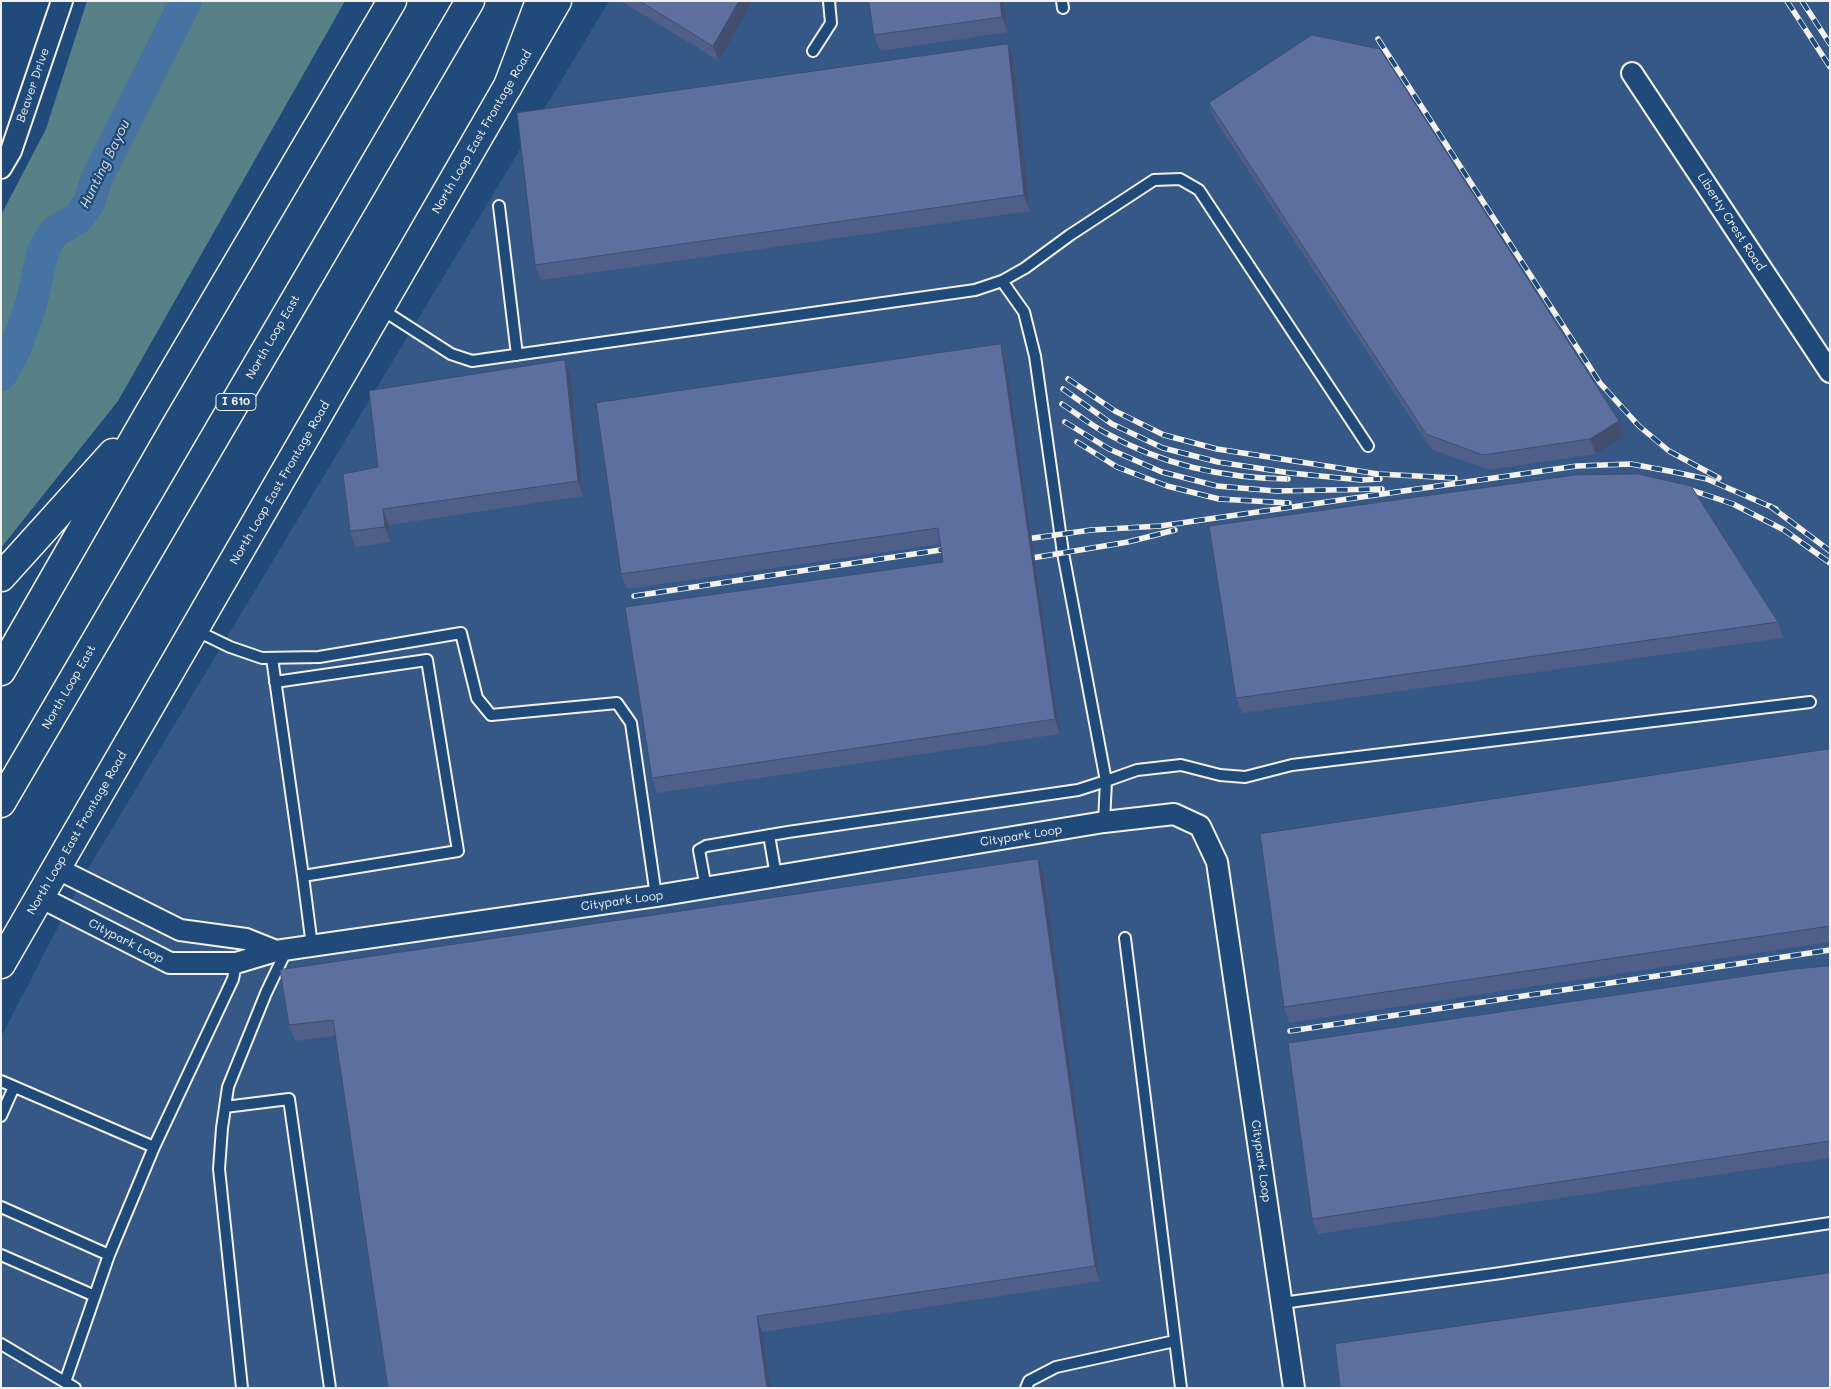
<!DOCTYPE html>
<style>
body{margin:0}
#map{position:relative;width:1831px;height:1389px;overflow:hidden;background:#1f4a7a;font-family:Mali,sans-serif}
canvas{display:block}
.frame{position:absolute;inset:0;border:2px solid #f4f1e8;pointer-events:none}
</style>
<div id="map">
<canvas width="1831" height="1389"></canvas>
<div class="frame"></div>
</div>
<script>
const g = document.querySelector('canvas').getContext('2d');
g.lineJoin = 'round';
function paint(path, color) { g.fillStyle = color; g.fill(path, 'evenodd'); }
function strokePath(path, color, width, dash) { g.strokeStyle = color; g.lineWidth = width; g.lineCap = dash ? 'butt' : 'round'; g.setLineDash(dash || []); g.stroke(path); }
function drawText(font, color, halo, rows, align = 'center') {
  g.font = font + ' Mali,sans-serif'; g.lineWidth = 4.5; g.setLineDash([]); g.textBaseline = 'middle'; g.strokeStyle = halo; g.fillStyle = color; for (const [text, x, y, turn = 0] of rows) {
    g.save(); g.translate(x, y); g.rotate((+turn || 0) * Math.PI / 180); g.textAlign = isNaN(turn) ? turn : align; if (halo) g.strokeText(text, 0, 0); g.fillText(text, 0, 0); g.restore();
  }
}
const built = new Path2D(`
 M609,1H1830V1388H1V1037L89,867Z`);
const green = new Path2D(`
 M87,1H345L118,401L1,548V215L46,129Z`);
const river = new Path2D(`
 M1,375L15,349L31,305L43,251L53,233L79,217L89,203L96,180L186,1`);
const service = new Path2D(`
 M1062,1L1063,8
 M813,51L831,23L829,1
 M499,206L517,355
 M381,309L451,354L472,361L975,290L1002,281L1025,268L1070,235L1154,180L1180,179L1199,190L1368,446
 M195,630L230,647L262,658L319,657L461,633L477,698L491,715L617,703L631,723L656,896
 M272,658L303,876L458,851L427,660L275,682
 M1104,822L1106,781L1137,770L1181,765L1220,775L1245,777L1292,765L1810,702
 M769,835L776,876
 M303,876L312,946
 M706,888L699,850L706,846L788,832L1078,790L1106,781L1063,553L1035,356L1024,312L1002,281
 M1125,938L1181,1388
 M1,1081L154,1147L233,979L236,963
 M225,1107L289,1099L330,1388
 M1,1116L14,1087
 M1,1207L109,1255L154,1147
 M1,1255L95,1296
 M1282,1303L1501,1273L1830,1223
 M1,1344L75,1388
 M65,1382L109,1255
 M242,1388L219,1169L222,1128L228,1087L266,993L287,949
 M1026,1388L1029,1381L1056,1367L1175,1341`);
const minor = new Path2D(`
 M1632,73L1830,372
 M1,168L11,151L62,1
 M56,868L180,930L246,939L276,951
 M40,897L170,963H236L276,951L656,896L1104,822L1174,814L1200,826L1217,862L1294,1388`);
const secondary = new Path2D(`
 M1,964L557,1`);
const motorway = new Path2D(`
 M508,86L540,1
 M1,577L113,453
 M1,671L148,415L392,1
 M1,803L470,1`);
const rail = new Path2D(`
 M1787,1L1830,67
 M1802,1L1830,44
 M1378,39L1600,383L1639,426L1669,451L1719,478
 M1068,379L1115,411L1164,435L1217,449L1378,474L1455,478
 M1063,389L1112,424L1163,448L1218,462L1290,473L1361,480L1380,479
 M1062,404C1076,413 1089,424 1104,432C1162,465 1222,478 1288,479
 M1065,422L1109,449L1162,472L1217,486L1276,491L1382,489
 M1077,442L1117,467L1167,486L1219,499L1289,503
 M1682,487L1733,504L1784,530L1830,563
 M1770,506L1830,551
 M1019,540L1091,530L1160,526L1577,466L1631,464L1674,472L1707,479L1776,509
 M1020,560L1128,542L1175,530
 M634,596L954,548
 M1290,1031L1830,950`);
const wall = new Path2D(`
 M621,1H753L719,61Z
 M1004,1L1008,32L880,51L874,35Z
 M1008,44L1014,59L1030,211L541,280L535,265Z
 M1209,103L1625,437L1596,454L1489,470L1431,449L1214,118Z
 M1001,344L1006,359L1060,734L657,793L652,778L943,562L940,544L627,589L621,574Z
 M565,360L571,376L583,496L389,525L391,542L356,547L350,531L378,467Z
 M1778,622L1783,638L1242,713L1236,698Z
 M1830,749V942L1289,1023L1284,1007Z
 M1038,859L1044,874L1100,1281L762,1332L336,1036L295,1041L289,1025Z
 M1830,966V1158L1318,1234L1312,1219Z`);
const shadedWall = new Path2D(`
 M739,1H753L719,61L713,46Z
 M1000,1H1004L1008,32L1002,17Z
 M1008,44L1014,59L1030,211L1024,195Z
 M1001,344L1006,359L1060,734L1055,719Z
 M565,360L571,376L583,496L578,481Z
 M1619,421L1625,437L1596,454L1590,439Z
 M383,509L389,525L391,542L385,527Z
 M1038,859L1044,874L1100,1281L1095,1266Z
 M757,1316L762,1332L771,1388H767Z`);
const building = new Path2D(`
 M640,1H739L713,46Z
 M869,1H1000L1002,17L874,35Z
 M1312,35L1380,49L1619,421L1590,439L1483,455L1426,434L1209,103Z
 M1008,44L1024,195L535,265L517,113Z
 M1001,344L1055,719L652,778L625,607L943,562L938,528L621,574L596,403Z
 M565,360L578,481L383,509L385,527L350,531L343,474L378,467L369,391Z
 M1638,474L1691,486L1778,622L1236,698L1209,526L1575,475Z
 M1830,749V926L1284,1007L1260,834Z
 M1038,859L1095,1266L757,1316L767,1388H388L333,1020L289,1025L280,970Z
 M1830,966V1141L1312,1219L1288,1043L1794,969Z
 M1830,1273V1388H1340L1335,1344Z`);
const shields = [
 [236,402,40]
];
const shieldNames = [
 ["I 610",236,402]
];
const streetNames = [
 ["Beaver Drive",33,85,-71],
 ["North Loop East Frontage Road",482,132,-60],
 ["Liberty Crest Road",1731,222,57],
 ["North Loop East",273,337,-60],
 ["North Loop East Frontage Road",280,483,-60],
 ["North Loop East",69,687,-60],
 ["North Loop East Frontage Road",77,833,-60],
 ["Citypark Loop",1021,836,-9],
 ["Citypark Loop",622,901,-8],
 ["Citypark Loop",126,941,27],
 ["Citypark Loop",1261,1161,82]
];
const waterNames = [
 ["Hunting Bayou",105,164,-64]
];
paint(built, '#365887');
paint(green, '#578187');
strokePath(river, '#4674a2', 32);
strokePath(service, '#f4f1e8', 14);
strokePath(minor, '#f4f1e8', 24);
strokePath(secondary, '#f4f1e8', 31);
strokePath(motorway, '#f4f1e8', 31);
strokePath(service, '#1f4a7a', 10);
strokePath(minor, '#1f4a7a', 20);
strokePath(secondary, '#1f4a7a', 28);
strokePath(motorway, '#1f4a7a', 28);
strokePath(rail, '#f4f1e8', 5.5);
strokePath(rail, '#1f4a7a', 4, [11]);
paint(wall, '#505f88');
paint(shadedWall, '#414e6f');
paint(building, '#5d6f9e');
strokePath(building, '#414e6f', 1);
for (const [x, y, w] of shields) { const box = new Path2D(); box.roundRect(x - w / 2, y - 8.5, w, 17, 4); g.fillStyle = '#1f4a7a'; g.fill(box); strokePath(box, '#f4f1e8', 1); }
drawText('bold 11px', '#f4f1e8', null, shieldNames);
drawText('12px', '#f4f1e8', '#1f4a7a', streetNames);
drawText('italic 14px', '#dadede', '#1f4a7a', waterNames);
</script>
